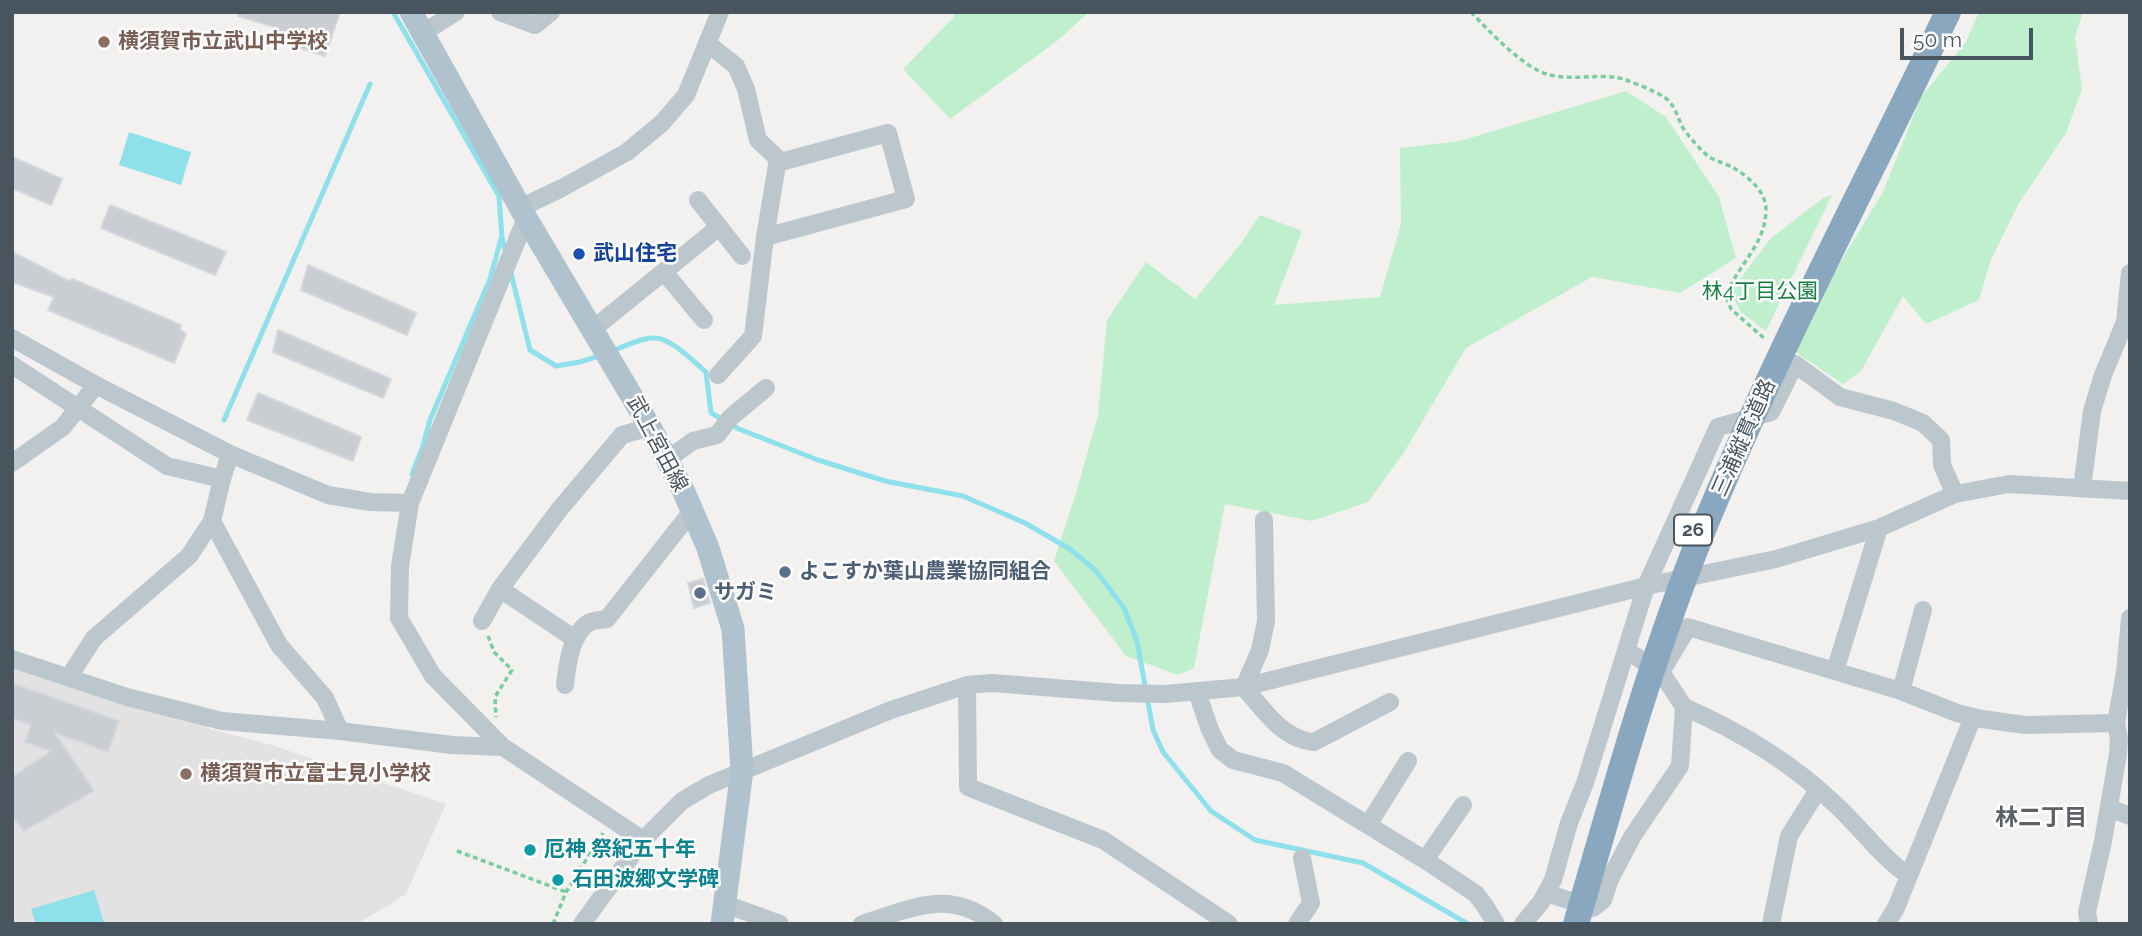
<!DOCTYPE html>
<meta charset="utf-8">
<style>
body{margin:0}
#map{position:relative;width:2142px;height:936px;overflow:hidden;background:#f3f0f0;font-family:Raleway,sans-serif}
canvas{display:block}
.frame{position:absolute;inset:0;border:14px solid #48555e;pointer-events:none}
.scale{position:absolute;left:1900px;top:28px;width:133px;height:32px;box-sizing:border-box;border:4px solid #48555e;border-top:0;padding-left:9px;font-size:21px;line-height:24px;white-space:nowrap;color:#48555e;-webkit-text-stroke:5px #fff;paint-order:stroke}
</style>
<div id="map">
<canvas width="2142" height="936"></canvas>
<div class="frame"></div>
<div class="scale">50 m</div>
</div>
<script>
const g = document.querySelector('canvas').getContext('2d');
g.lineJoin = 'round';
function paint(path, color) { g.fillStyle = color; g.fill(path, 'evenodd'); }
function strokePath(path, color, width, dash) { g.strokeStyle = color; g.lineWidth = width; g.lineCap = dash ? 'butt' : 'round'; g.setLineDash(dash || []); g.stroke(path); }
function drawText(font, color, halo, rows, align = 'center') {
  g.font = font + ' Raleway,"Noto Sans JP",sans-serif'; g.lineWidth = 5; g.setLineDash([]); g.textBaseline = 'middle'; g.strokeStyle = halo; g.fillStyle = color; for (const [text, x, y, turn = 0] of rows) {
    g.save(); g.translate(x, y); g.rotate((+turn || 0) * Math.PI / 180); g.textAlign = isNaN(turn) ? turn : align; if (halo) g.strokeText(text, 0, 0); g.fillText(text, 0, 0); g.restore();
  }
}
const education = new Path2D(`
 M12,669L101,697L184,715L210,729L272,745L446,804L406,894L357,924H12Z`);
const green = new Path2D(`
 M954,12H1089L1057,41L950,119L903,69L953,18Z
 M1979,12H2083L2075,37L2082,89L2066,133L2019,203L1990,262L1979,300L1926,324L1903,296L1861,371L1843,384L1794,351L1823,291L1883,192L1921,97L1966,42Z
 M1626,91L1666,117L1719,197L1736,258L1680,293L1592,277L1466,348L1403,454L1368,502L1312,521L1225,504L1194,668L1178,675L1126,656L1054,561L1077,490L1098,415L1107,320L1146,262L1195,299L1239,246L1260,215L1302,231L1274,305L1380,297L1401,224L1400,148L1460,141Z
 M1832,195L1766,331L1741,312L1732,296L1735,286L1770,239L1823,198Z`);
const water = new Path2D(`
 M129,132L191,152L181,185L119,165Z
 M94,890L104,923L36,924L31,909Z`);
const stream = new Path2D(`
 M393,12L499,196L502,238L506,253
 M510,269L530,350L556,366L580,362L599,356
 M611,351C624,347 642,337 655,338C671,338 694,362 706,372L711,413L739,429L818,460L885,481L963,496L1025,523L1070,549L1096,571L1124,608L1137,641L1153,730L1163,752L1211,811L1255,840L1363,863L1468,924
 M224,420L370,84
 M412,474L422,449L430,420L490,279L501,239`);
const building = new Path2D(`
 M239,12H340L325,56L275,40L278,28L238,16Z
 M12,157L62,179L51,205L12,188Z
 M110,205L226,252L215,275L101,228Z
 M12,252L69,281L72,279L181,325L180,329L186,334L174,363L48,310L54,297L12,282Z
 M308,265L416,313L407,335L301,290Z
 M278,330L391,379L383,398L273,352Z
 M258,393L361,437L353,461L247,420Z
 M703,579L710,603L694,608L688,583Z
 M12,683L119,721L108,752L55,733L94,791L24,831L12,816V777L51,751L25,742L31,725L12,718Z`);
const path = new Path2D(`
 M1471,12C1489,31 1524,69 1550,75C1571,80 1593,75 1614,77C1624,78 1655,91 1664,97C1675,104 1677,117 1683,128C1687,134 1702,152 1708,156C1715,161 1724,163 1732,167C1748,176 1767,192 1766,211C1765,246 1736,266 1726,297L1731,309L1766,340
 M488,636L494,652L512,670L495,697L496,717
 M457,851L566,892
 M553,924L566,892L603,833`);
const minor = new Path2D(`
 M500,12L535,25L551,12
 M423,33L456,12
 M707,43L736,66L746,89L758,140L778,159L765,237L753,336L718,375
 M698,200L742,256
 M520,208L562,188L627,152L662,123L686,95L720,12
 M526,218L410,503L400,566L399,618L433,676L503,747L643,840
 M765,237L906,199L888,133L777,163
 M664,272L704,320
 M593,329L719,227
 M12,338L96,385L230,454L328,495L370,502L410,503
 M12,365L167,466L222,479
 M230,454L222,479L212,521L279,645L325,698L340,731
 M668,459L693,441L717,435L730,418L766,388
 M12,463L63,427L96,385
 M2082,488L2092,411L2103,375L2125,322L2130,273
 M1264,520L1266,621L1260,650L1244,687C1263,709 1283,740 1314,742L1390,702
 M500,589L575,639
 M482,621L500,589L559,510L622,435L650,427
 M12,659L127,697L222,721L340,731L452,745L503,747
 M1835,671L1879,528
 M1661,672L1688,627L1901,691L1957,713L1982,719L2025,725L2116,723
 M69,677L94,638L189,556L212,521
 M565,685C567,666 571,632 590,622C595,620 603,620 607,619L692,511
 M967,685L968,787L1103,840L1229,924
 M1901,691L1923,610
 M1197,692L1210,730L1220,750L1233,760L1283,773L1425,860L1476,894L1485,906L1496,924
 M1684,707C1739,731 1793,764 1836,805C1861,828 1881,857 1909,876
 M2109,808L2130,816
 M1368,825L1408,761
 M1425,860L1463,805
 M1546,893L1593,908L1603,900L1610,879L1632,837L1680,766L1684,707L1661,672L1627,651
 M725,904L780,924
 M582,924L643,840L682,801L709,785L891,710L967,685L992,683L1119,693L1165,694L1244,687L1646,586L1776,559L1879,528L1955,494L2009,484L2130,491
 M862,924C911,909 949,887 994,924
 M1297,924L1311,903L1302,858
 M1523,924L1541,902L1553,880L1569,823L1585,783L1646,586L1718,427L1771,412L1795,364L1840,397L1894,411L1923,423L1941,440L1942,465L1955,494
 M1771,924L1789,836L1818,790
 M1886,924L1896,908L1973,717
 M2089,924L2087,912L2103,841L2118,754L2119,739L2116,723L2125,672L2130,618`);
const major = new Path2D(`
 M411,12L526,218L650,427L684,492L708,548L733,629L742,770L722,924`);
const highway = new Path2D(`
 M1576,924C1614,793 1650,661 1701,535C1774,356 1865,186 1948,12`);
const markers = [
 [104,42,7,"#8d6e63"],
 [579,254,7,"#1a4fb4"],
 [785,572,7,"#5c6f8a"],
 [700,593,7,"#5c6f8a"],
 [186,774,7,"#8d6e63"],
 [530,850,7,"#0f9aa8"],
 [558,880,7,"#0f9aa8"]
];
const shields = [
 [1693,530,38]
];
const shieldNames = [
 ["26",1693,530]
];
const educationNames = [
 ["横須賀市立武山中学校",118,42],
 ["横須賀市立富士見小学校",200,774]
];
const transitNames = [
 ["武山住宅",593,254]
];
const parkNames = [
 ["林4丁目公園",1760,292]
];
const streetNames = [
 ["三浦縦貫道路",1744,438,-66],
 ["武上宮田線",657,444,62]
];
const serviceNames = [
 ["よこすか葉山農業協同組合",799,572],
 ["サガミ",714,593]
];
const cultureNames = [
 ["厄神 祭紀五十年",544,850],
 ["石田波郷文学碑",572,880]
];
const neighbourhoodNames = [
 ["林二丁目",2041,818]
];
paint(education, '#e4e1e3');
paint(green, '#c0efce');
paint(water, '#8ee0eb');
strokePath(stream, '#8ee0eb', 5);
paint(building, '#caced3');
strokePath(building, '#d4d7dc', 2);
strokePath(path, '#78cd9c', 3.5, [5, 3.5]);
strokePath(minor, '#bcc6cd', 18);
strokePath(major, '#b0c2ce', 23);
strokePath(highway, '#89a7be', 26);
for (const [x, y, r, color] of markers) { const dot = new Path2D(); dot.arc(x, y, r, 0, 2 * Math.PI); g.fillStyle = color; g.fill(dot); strokePath(dot, '#fff', 2.5); }
for (const [x, y, w] of shields) { const box = new Path2D(); box.roundRect(x - w / 2, y - 15.5, w, 31, 5); g.fillStyle = '#fff'; g.fill(box); strokePath(box, '#48555e', 2); }
drawText('bold 19px', '#48555e', null, shieldNames);
drawText('bold 21px', '#785e54', '#fff', educationNames, 'left');
drawText('bold 21px', '#164399', '#fff', transitNames, 'left');
drawText('21px', '#187f43', '#fff', parkNames);
drawText('21px', '#48555e', '#fff', streetNames);
drawText('bold 21px', '#4e5e75', '#fff', serviceNames, 'left');
drawText('bold 21px', '#0d838f', '#fff', cultureNames, 'left');
drawText('bold 23px', '#5d6165', '#fff', neighbourhoodNames);
</script>
